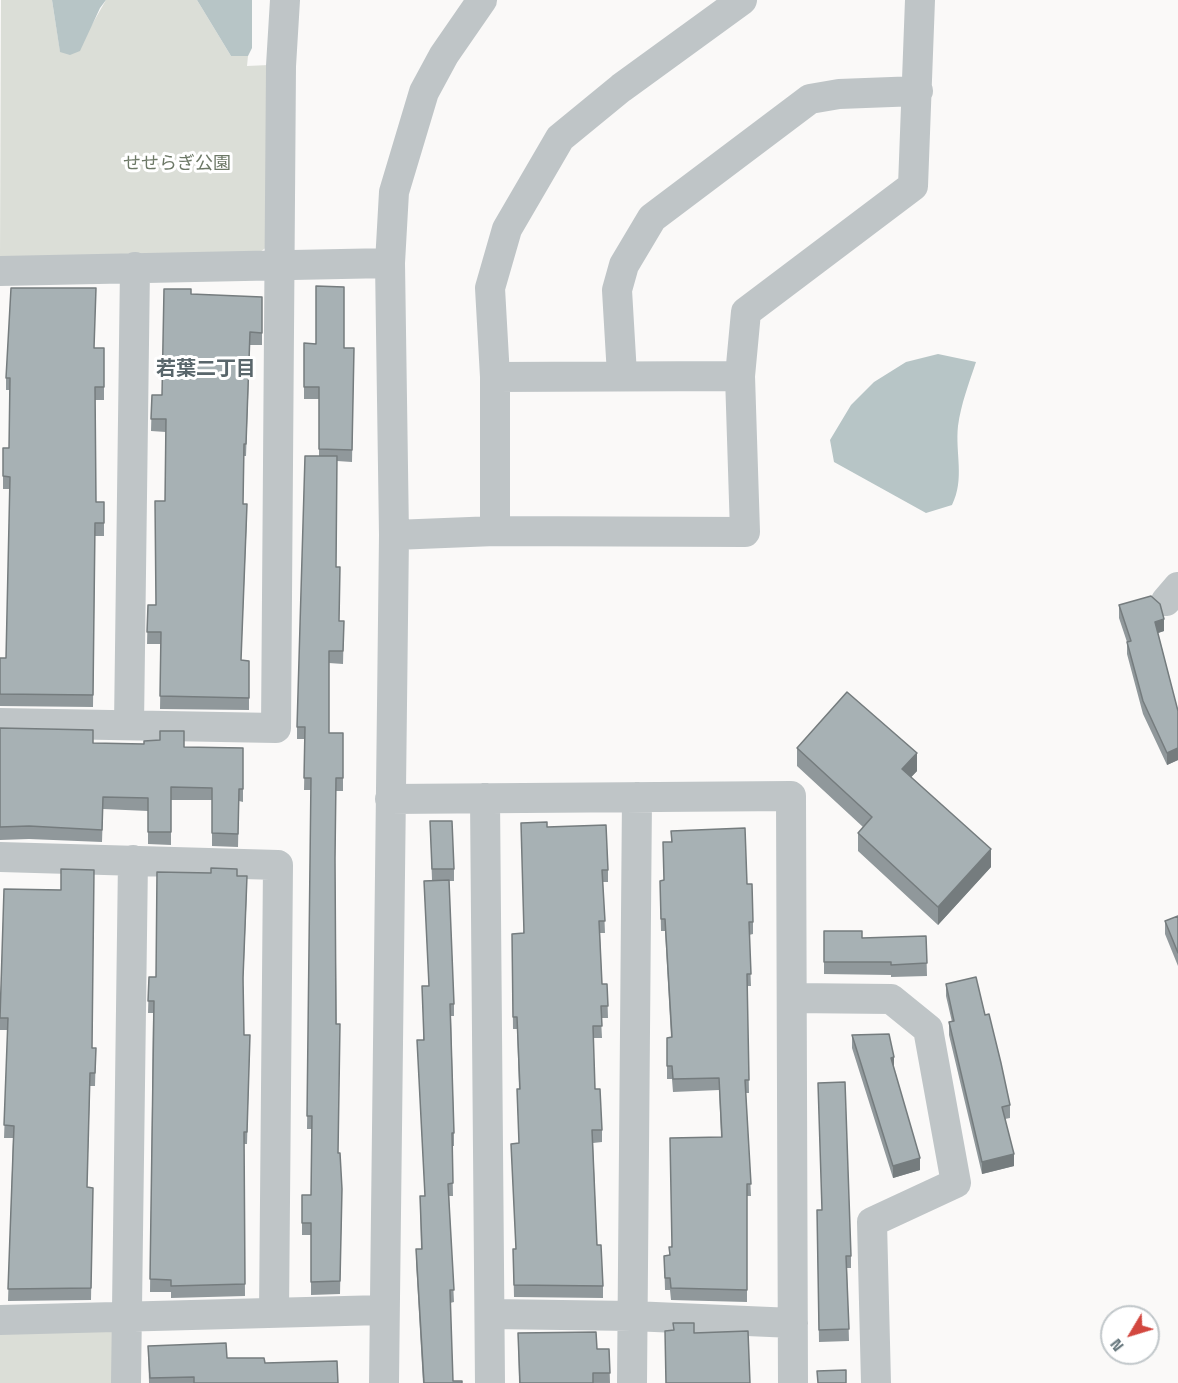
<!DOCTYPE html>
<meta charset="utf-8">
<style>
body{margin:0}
#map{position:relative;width:1178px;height:1383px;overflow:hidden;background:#faf9f8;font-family:"Space Grotesk",sans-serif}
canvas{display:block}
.north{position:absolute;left:1100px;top:1305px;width:60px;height:60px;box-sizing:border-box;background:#fff;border:2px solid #c1c7ca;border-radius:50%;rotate:232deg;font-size:16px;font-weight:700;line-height:24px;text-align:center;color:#63747a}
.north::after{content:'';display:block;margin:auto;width:21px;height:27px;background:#d2473f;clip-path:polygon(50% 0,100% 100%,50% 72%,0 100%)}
</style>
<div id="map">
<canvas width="1178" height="1383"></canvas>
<div class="north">N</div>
</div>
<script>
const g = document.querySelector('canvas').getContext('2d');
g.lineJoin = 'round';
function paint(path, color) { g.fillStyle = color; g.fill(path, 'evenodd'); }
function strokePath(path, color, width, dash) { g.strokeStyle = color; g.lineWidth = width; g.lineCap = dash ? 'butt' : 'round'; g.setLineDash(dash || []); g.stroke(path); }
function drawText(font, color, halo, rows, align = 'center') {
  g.font = font + ' "Space Grotesk","Noto Sans JP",sans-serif'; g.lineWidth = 6; g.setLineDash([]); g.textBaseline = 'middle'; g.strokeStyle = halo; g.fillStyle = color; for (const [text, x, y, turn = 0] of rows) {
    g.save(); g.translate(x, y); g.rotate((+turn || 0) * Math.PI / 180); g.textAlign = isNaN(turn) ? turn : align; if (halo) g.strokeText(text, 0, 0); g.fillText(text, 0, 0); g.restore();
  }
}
const green = new Path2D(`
 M1,0H52L60,51L90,28L106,0H197L231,56H248L247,66L269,65L271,244L253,257L0,256Z
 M127,1316L126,1383H0V1320Z`);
const water = new Path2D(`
 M52,0H106L100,8L80,51L70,55L60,52Z
 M197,0H252V48L248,56H231Z
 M938,354L976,362C969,383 961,404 958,426C955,453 965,479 952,505L926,513L834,462L830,440L851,405L874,382L906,362Z`);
const minor = new Path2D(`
 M0,271L390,263
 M622,375L617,290L624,265L652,218L810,99L839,94L918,91
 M495,377L740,376
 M495,531V377L490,288L507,229L560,138L621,88L742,0
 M394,535L495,531L745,532L740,376L746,312L913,186L920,0
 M1166,601L1178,587
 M0,723L276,728L281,66L285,0
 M129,725L135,267
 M485,798L490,1383
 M390,799L791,796L793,1383
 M0,857L278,865L274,1313
 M792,998L891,999L928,1029L956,1183L872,1222L876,1383
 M491,1314L632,1316L793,1323
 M0,1320L383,1310
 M126,1383L133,860
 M384,1383L394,535L390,263L394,192L424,92L444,55L482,0
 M632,1383L637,797`);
const wall = new Path2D(`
 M262,297V345H250L246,456H244L243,504L247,516L241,660L249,661V710L160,709L161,644H147L148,605H156L165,501L166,432L151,431L152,395H162Z
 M304,343L344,348H354L352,462L337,461L336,567L339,621H344L343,664L329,663V733H343V791H336L335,866L338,1153L342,1189L340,1294L311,1295V1235H302V1195H311L312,1129H307L311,790H304L305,739H297V727L319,456V399H304Z
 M95,348H104V400H95L96,502H104V536H95L93,707L0,706V658H6L10,489H3V476L9,448L10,390H6V378Z
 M1119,605L1164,631L1158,633L1178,711V760L1167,765L1143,714L1127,654V642L1119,618Z
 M0,728L93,743L184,747L243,748V802L239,801L238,847L212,846V800H171V845L148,844V811L103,809L102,842L29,839L0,840Z
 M797,748L917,771L911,777L991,867L938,925L858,851V833L863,827L797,766Z
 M430,821L454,869V881H449L454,1004V1016H451L454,1133V1146H452L453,1196H449L454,1302L450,1303L453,1381L462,1383H423L416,1262V1249H421L420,1196H425L417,1040H423L429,986L424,881L432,880Z
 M547,827L608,870V882H603L605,933H600L602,984H607L608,1018H601L602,1038H593L595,1089L602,1130V1142L593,1143L597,1245L603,1286V1298L514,1297L513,1249H516L511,1144L519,1143L517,1089H519L517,1029H513L512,934L523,933Z
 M671,831L747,884L753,922V934L749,935L751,986H747L749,1093H746L751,1196H747V1302L671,1300L670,1290H665L664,1256L669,1255L671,1247L721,1137L719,1090L673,1092L672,1079H667V1038L671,1037L665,931H661L660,881L664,880L663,842H671Z
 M211,873L237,876L247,888L243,986L244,1035H250L247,1144H244L245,1296L171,1298V1292H150L153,1013H148L149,977H156Z
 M61,890L92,1048H96L95,1086H90L87,1187L93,1188L91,1300L8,1301L13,1138H4L8,1030H0V1018Z
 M1178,916V966L1165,934V921Z
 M824,931L862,938L926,936L927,976L891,977V975L824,974Z
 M946,984L985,1015L1010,1105V1118L1005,1119L1014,1166L982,1174L949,1035V1022H952L946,996Z
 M852,1035L894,1069L920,1170L893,1178L852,1048Z
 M817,1210L851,1256V1268H847L849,1341L819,1342Z
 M518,1333L597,1349H609L610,1383H519Z
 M148,1346L227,1358L265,1363L338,1383H149Z`);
const shadedWall = new Path2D(`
 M1164,619V631L1155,634V622Z
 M1178,748V760L1167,765V753Z
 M917,753V771L902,787V769Z
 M991,849V867L938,925V907Z
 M894,1057V1070L891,1058Z
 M1014,1154V1166L982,1174V1162Z
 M920,1158V1170L893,1178V1166Z`);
const building = new Path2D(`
 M316,286L344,287V348H354L352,450L319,449V387H304V343L316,344Z
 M11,288H96L94,348H104V387H95L96,502H104V523H95L93,695L0,694V658H6L10,477L3,476V448H9L10,378H6Z
 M164,289H191V294L262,297V333L250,332L246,444H244L243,504H247L241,660L249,661V698L160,696L161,632H147L148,605H156L155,501H165L166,419H151L152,395H162Z
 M305,456H337L336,567H340L339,621H344L343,651H329V733H343V778H336L335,858L336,1024H340L338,1153H340L342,1189L340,1281L311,1282V1223H302V1195H311L312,1116H307L311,778H304L305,727H297Z
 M1151,596L1160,604L1164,619L1155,622L1178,711V748L1167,753L1143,701L1127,642L1131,641L1119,605Z
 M847,692L917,753L902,769L991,849L938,907L858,833L872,817L797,748Z
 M0,728L93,730V743L144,744V741L160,740V731H184V747L243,748V789H239L238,834L212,833V788L171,787V832H148V798L103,797L102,830L29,826L0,827Z
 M430,821H452L454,869H432Z
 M547,822V827L606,825L608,870H602L605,921H599L602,984H607L608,1006H601L602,1026H593L595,1089H600L602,1130H592L597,1245H601L603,1286L514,1285L513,1249H516L511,1144L519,1143L517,1089H520L517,1017H513L512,934L524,933L521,823Z
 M745,828L747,884H752L753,922H749L751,974H747L749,1080H745L751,1184H747V1290L671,1288L670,1278H665L664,1256L670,1255L669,1247H672L670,1138L722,1137L719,1078L673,1079L672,1066H667V1038L672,1037L665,919H661L660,881L664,880L663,842H672L671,831Z
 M211,868L237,869V876H247L243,978L244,1035H250L247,1132H244L245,1284L171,1286V1280L150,1279L154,1001H148L149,977H156L157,872L211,873Z
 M61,869L94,870L92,1048H96L95,1073H90L87,1187L93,1188L91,1288L8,1289L14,1126L4,1125L8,1018H0L4,889L61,890Z
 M449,880L454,1004H450L454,1133H452L453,1183L448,1184L454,1290H450L453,1381H462V1383H424L416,1249H422L420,1196H425L417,1040H424L422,986H429L424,881Z
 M1178,916V953L1165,921Z
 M824,931H862V938L926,936L927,963L891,965V962H824Z
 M976,977L985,1015L989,1014L1001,1063L1010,1105L1002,1107L1014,1154L982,1162L949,1022L954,1021L946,984Z
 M889,1034L894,1057L891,1058L920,1158L893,1166L852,1035Z
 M845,1082L851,1256H846L849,1329L819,1330L817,1210H822L818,1083Z
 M673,1323H694V1333L748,1331L750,1383H666L665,1331L674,1330Z
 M596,1332L597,1349H609L610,1373H593V1383H520L518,1333Z
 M226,1343L227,1358H264L265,1363L337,1361L338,1383H194V1377L150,1378L148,1346Z
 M846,1370V1383H818L817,1371Z`);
const parkNames = [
 ["せせらぎ公園",177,164]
];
const neighbourhoodNames = [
 ["若葉二丁目",206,370]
];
paint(green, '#dbded7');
paint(water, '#b7c5c6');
strokePath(minor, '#bfc5c7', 30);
paint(wall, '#90989b');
paint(shadedWall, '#757c7e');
paint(building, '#a7b1b4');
strokePath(building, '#757c7e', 1.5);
drawText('18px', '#6c7866', '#fff', parkNames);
drawText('bold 20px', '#59666b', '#fff', neighbourhoodNames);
</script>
